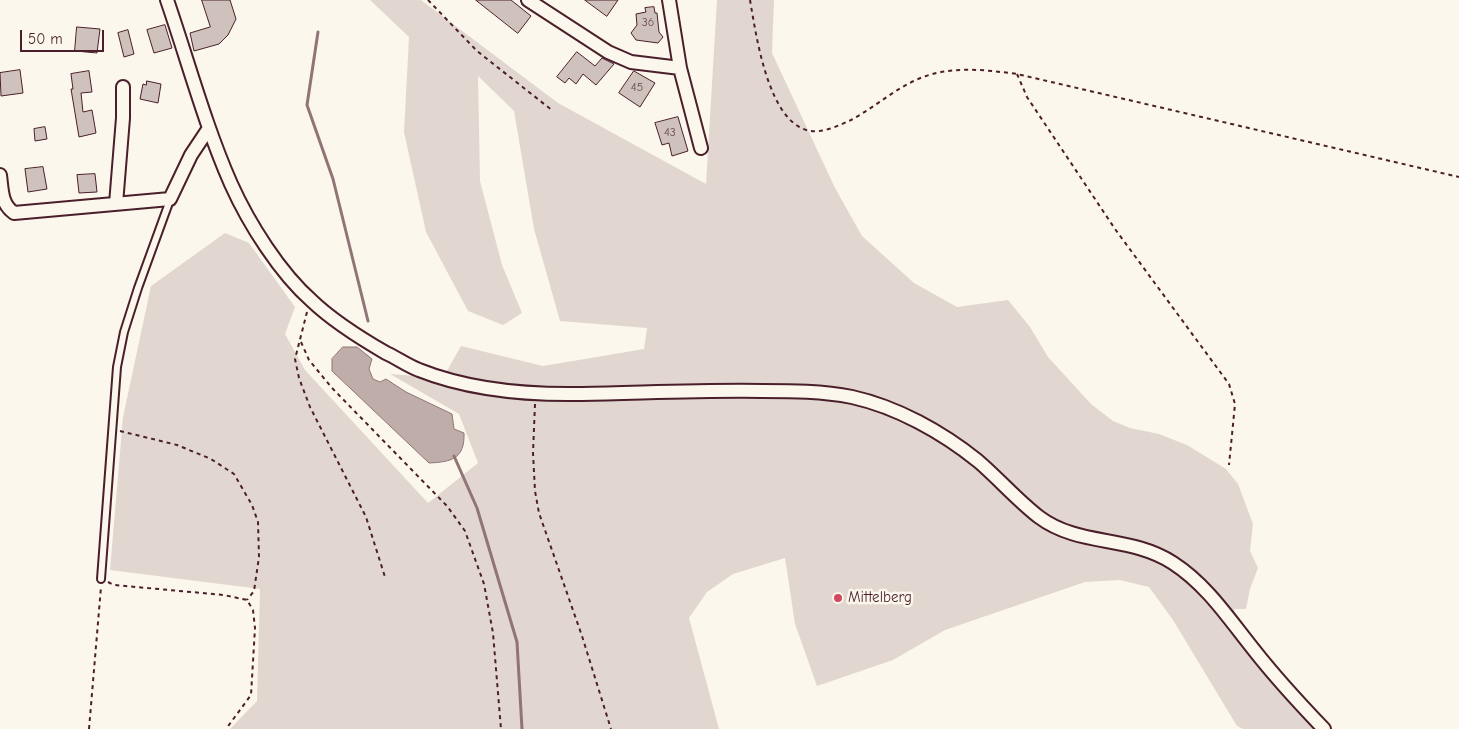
<!DOCTYPE html>
<style>
body{margin:0}
#map{position:relative;width:1459px;height:729px;overflow:hidden;background:#fbf7ec;font-family:"Comic Neue",sans-serif}
canvas{display:block}
.scale{position:absolute;left:20px;top:30px;width:84px;height:22px;box-sizing:border-box;border:2px solid #4a1f2b;border-top:0;padding-left:6px;font-size:15px;line-height:18px;white-space:nowrap;color:#4a1f2b;-webkit-text-stroke:4px #fbf7ec;paint-order:stroke}
</style>
<div id="map">
<canvas width="1459" height="729"></canvas>
<div class="scale">50 m</div>
</div>
<script>
const g = document.querySelector('canvas').getContext('2d');
g.lineJoin = 'round';
function paint(path, color) { g.fillStyle = color; g.fill(path, 'evenodd'); }
function strokePath(path, color, width, dash) { g.strokeStyle = color; g.lineWidth = width; g.lineCap = dash ? 'butt' : 'round'; g.setLineDash(dash || []); g.stroke(path); }
function drawText(font, color, halo, rows, align = 'center') {
  g.font = font + ' "Comic Neue",sans-serif'; g.lineWidth = 5; g.setLineDash([]); g.textBaseline = 'middle'; g.strokeStyle = halo; g.fillStyle = color; for (const [text, x, y, turn = 0] of rows) {
    g.save(); g.translate(x, y); g.rotate((+turn || 0) * Math.PI / 180); g.textAlign = isNaN(turn) ? turn : align; if (halo) g.strokeText(text, 0, 0); g.fillText(text, 0, 0); g.restore();
  }
}
const green = new Path2D(`
 M370,0H421L558,103L706,184L717,0H774L772,53L835,188L862,236L914,283L957,307L1008,300L1030,327L1048,357L1091,404L1113,421L1130,428L1159,434L1187,445L1226,469L1238,484L1253,524L1250,551L1258,568L1250,589L1246,609H1235L1227,626L1240,637L1255,664L1316,729H1243L1237,726L1173,620L1149,587L1120,580L1085,582L945,630L893,660L817,686L795,624L785,558L733,574L707,592L689,618L719,729H230L257,701L260,589L110,570L123,417L151,286L225,233L249,243L295,307L285,334L305,370L428,503L478,463L459,414L390,374L443,378L461,346L543,366L644,349L647,328L560,321L534,229L514,111L478,76L480,181L502,265L522,313L503,325L468,311L426,232L404,132L409,37Z`);
const water = new Path2D(`
 M343,347H357L372,359L369,369L373,379L380,382L386,379L406,392L452,414L454,429L464,433C465,459 451,462 429,463L332,371V359Z`);
const stream = new Path2D(`
 M318,32L307,105L333,179L368,321
 M454,456L477,508L517,642L522,729`);
const building = new Path2D(`
 M202,0H230L236,19L228,35L219,44L194,51L190,33L210,27Z
 M476,0H511L531,16L518,33Z
 M585,0H618L607,16Z
 M654,7L655,13H657L659,32L663,37L658,43L636,40L631,33L637,25L636,14L646,12L645,8Z
 M165,25L172,48L154,53L147,30Z
 M77,27L100,29L97,53L75,51Z
 M128,30L134,54L124,57L118,33Z
 M577,52L595,66L602,58L614,64L596,85L583,74L576,84L569,78L565,83L557,77Z
 M20,70L23,93L1,96L0,73Z
 M89,71L92,92L81,93L83,112L92,110L96,133L79,137L71,89H73L71,74Z
 M634,71L655,83L640,107L619,93Z
 M147,81L161,84L158,103L140,99L143,84L146,85Z
 M678,117L688,151L672,156L669,143L662,145L655,123Z
 M45,127L47,139L35,141L34,129Z
 M43,167L47,189L28,192L25,169Z
 M95,174L97,192L79,193L77,175Z`);
const path = new Path2D(`
 M428,0L477,51L553,111
 M750,0C756,34 768,125 811,131C824,133 840,125 851,120C877,106 899,85 926,76C956,66 986,70 1017,74L1459,177
 M1017,74L1027,97L1115,229L1229,384L1235,404L1229,465
 M307,312L295,359L299,378L310,407L366,517L385,577
 M301,342L309,360L332,388L447,506L465,531L484,584L493,633L501,729
 M535,404L533,453L535,491L539,513L582,636L611,729
 M120,431L177,445L211,459L234,474L252,505L258,522L259,557L254,591L247,600
 M108,582L114,585L224,595L247,600L253,610L255,628L251,695L226,729
 M89,729L101,587`);
const lane = new Path2D(`
 M101,579L117,367L124,332L138,288L170,200`);
const street = new Path2D(`
 M167,0C188,61 205,125 231,184C249,224 280,273 312,301C334,322 360,338 386,353C397,358 408,366 419,370C469,390 529,395 582,394C642,393 702,390 762,391C792,391 822,391 852,397C897,407 942,432 978,461C999,479 1017,500 1039,517C1079,547 1130,535 1173,563C1207,585 1229,619 1254,650C1276,678 1300,704 1324,729
 M528,0L608,52L631,62L680,68
 M669,0L680,68L701,148
 M0,175C2,190 1,204 14,213L170,199L191,155L209,128
 M116,204L123,118V87`);
const markers = [
 [838,598,5,"#d1495b"]
];
const numberNames = [
 ["36",648,23],
 ["45",637,88],
 ["43",670,133]
];
const poiNames = [
 ["Mittelberg",848,598]
];
paint(green, '#e2d7d0');
paint(water, '#bfadaa');
strokePath(water, '#907477', 1);
strokePath(stream, '#907477', 3);
paint(building, '#cfc2bc');
strokePath(building, '#4a1f2b', 1);
strokePath(lane, '#4a1f2b', 10);
strokePath(street, '#4a1f2b', 16);
strokePath(path, '#4a1f2b', 2, [4, 4]);
strokePath(lane, '#fbf7ec', 6);
strokePath(street, '#fbf7ec', 12);
for (const [x, y, r, color] of markers) { const dot = new Path2D(); dot.arc(x, y, r, 0, 2 * Math.PI); g.fillStyle = color; g.fill(dot); strokePath(dot, '#fbf7ec', 2); }
drawText('12px', '#6b484f', null, numberNames);
drawText('15px', '#4a1f2b', '#fbf7ec', poiNames, 'left');
</script>
